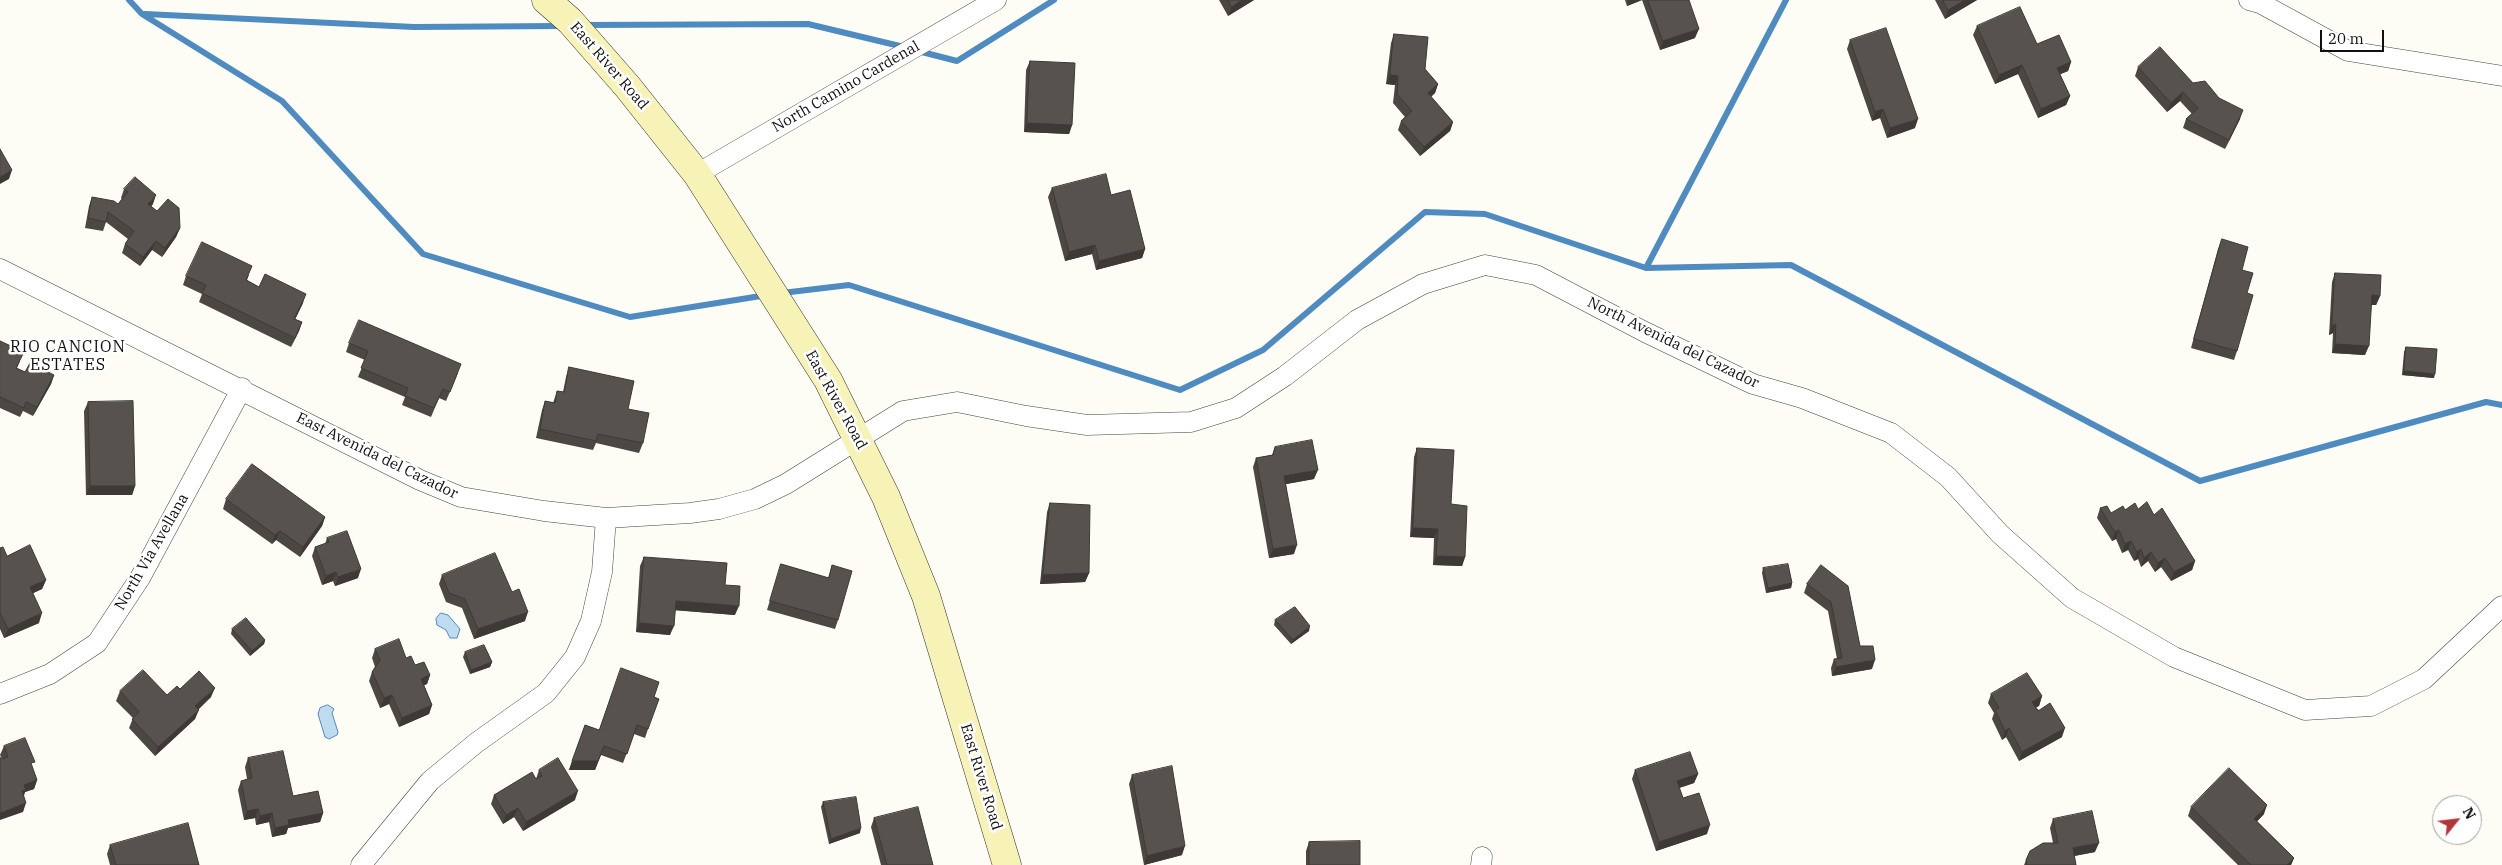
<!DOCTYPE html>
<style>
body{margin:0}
#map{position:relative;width:2502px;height:865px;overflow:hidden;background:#fefdf5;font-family:"IBM Plex Serif",serif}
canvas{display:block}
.north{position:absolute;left:2432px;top:795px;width:50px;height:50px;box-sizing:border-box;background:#fff;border:1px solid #9f9f9f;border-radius:50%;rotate:61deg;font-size:14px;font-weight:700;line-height:20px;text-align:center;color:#101010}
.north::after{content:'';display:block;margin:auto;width:18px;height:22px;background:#b33736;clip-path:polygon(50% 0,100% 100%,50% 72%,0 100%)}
.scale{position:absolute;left:2320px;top:30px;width:64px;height:22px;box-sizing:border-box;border:2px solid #101010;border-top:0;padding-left:6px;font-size:15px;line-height:18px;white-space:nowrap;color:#101010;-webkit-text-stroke:4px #fff;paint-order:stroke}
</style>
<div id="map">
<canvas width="2502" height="865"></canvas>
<div class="north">N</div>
<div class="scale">20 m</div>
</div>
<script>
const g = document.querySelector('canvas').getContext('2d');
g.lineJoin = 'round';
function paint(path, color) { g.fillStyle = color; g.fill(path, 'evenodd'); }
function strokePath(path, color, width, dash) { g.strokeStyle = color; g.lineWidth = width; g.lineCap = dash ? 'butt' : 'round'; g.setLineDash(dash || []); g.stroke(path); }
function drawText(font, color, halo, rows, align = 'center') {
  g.font = font + ' "IBM Plex Serif",serif'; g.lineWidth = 5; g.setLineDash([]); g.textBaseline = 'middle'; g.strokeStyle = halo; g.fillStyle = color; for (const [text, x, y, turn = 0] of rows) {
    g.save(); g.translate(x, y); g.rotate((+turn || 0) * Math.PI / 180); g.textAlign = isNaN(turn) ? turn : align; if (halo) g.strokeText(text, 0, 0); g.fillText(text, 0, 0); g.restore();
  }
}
const water = new Path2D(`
 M441,613L448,615L460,629L457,638H450L446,630L437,625L436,619Z
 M328,705L334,709L332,713L338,732L337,735L329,739L325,737L318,714L320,708Z`);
const stream = new Path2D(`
 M129,0L142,14L282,101L423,254L630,317L767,295
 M145,14L414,27L562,26
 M584,25L808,24L904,47
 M918,51L957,61L1054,0
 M1646,268L1791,265L2200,481L2486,402L2502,405
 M782,293L849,285L1180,390L1263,350L1425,212L1485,214L1646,268L1786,0`);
const street = new Path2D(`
 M2249,0L2260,3L2348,51L2502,76
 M697,174L996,0
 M0,269L420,480L461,497L544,511L606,518L690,513L719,509L755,499L786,484L903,411L957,402L1026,416L1087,425L1191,422L1236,408L1285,376L1357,320L1423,284L1485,265L1536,275L1645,332L1753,384L1802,398L1891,433L1948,477L2000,534L2072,598L2174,657L2305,710L2371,706L2424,679L2502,606
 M0,694L50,674L97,643L140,578L242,388
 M361,865L430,781L476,743L546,693L575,657L591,621L602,572L606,518
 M1481,865L1482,857`);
const secondary = new Path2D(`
 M546,0L570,21L627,86L697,174L828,380L886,497L926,596L1007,865`);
const wall = new Path2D(`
 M1219,0H1254L1228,16Z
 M1625,0H1689L1695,38L1660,50L1642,0L1627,6Z
 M1935,0H1977L1945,19Z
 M1977,26L2071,62L2068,71L2060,74L2070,96L2066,105L2038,118L2018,74L1995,84L1973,35Z
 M1394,34L1438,84L1435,93L1431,97L1453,122L1450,131L1420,156L1398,130L1401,121L1405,117L1393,103L1395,85L1386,84L1391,43Z
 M1850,40L1915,128L1887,138L1880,118L1872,121L1847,49Z
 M1030,61L1072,125L1069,134L1024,132L1026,70Z
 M2138,67L2193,83L2219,98L2240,119L2225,149L2183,128L2186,119L2192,114L2180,101L2167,112L2135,76Z
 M1052,188L1111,195L1145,249L1142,258L1096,270L1092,254L1065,261L1048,197Z
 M124,189L153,204L151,206L157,211L180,228L176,237L162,257L152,250L140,266L122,253L125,244L128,239L106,222L103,231L85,228L89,206L92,197L118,204L122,199L121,198Z
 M2222,239L2242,270L2247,293L2237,351L2234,360L2191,348L2218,249Z
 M2335,273L2380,296L2376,305H2371L2365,355L2332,353L2333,333L2329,335L2332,282Z
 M249,275L247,280L259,287L303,303L295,319L302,322L299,331L291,347L199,302L202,294L183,285L186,276Z
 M0,341L20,361L17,368L25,372L54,375L51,384L33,416L23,411L20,417L0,408Z
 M349,343L458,373L446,401L439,398L431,417L402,405L405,397L358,377L365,360L346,352Z
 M2406,347L2434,378L2402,375L2404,352Z
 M569,367L628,409L643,443L639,453L596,443L593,450L536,438L542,410L545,401L553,403L557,391L563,392L566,377Z
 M88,402L135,486L132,495H86L84,411Z
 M1275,447L1314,479L1286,484L1294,554L1269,558L1253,467L1256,458L1272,455Z
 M1417,448L1451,504L1465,557L1462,566L1433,565L1434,538L1410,537L1414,457Z
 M226,499L325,517L322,526L300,557L276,540L272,544L223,509Z
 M1050,503L1089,573L1085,582L1040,584L1047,512Z
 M2100,508L2111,513L2125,510L2138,509L2154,515L2195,561L2192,570L2171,581L2161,567L2155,572L2148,561L2141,567L2138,559L2134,561L2128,550L2122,553L2116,539L2112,541L2097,518Z
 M327,538L358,578L335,586L333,581L322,585L312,556L315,547L325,544Z
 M0,548L7,556L46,580L42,589L33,593L39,623L4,638L0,629Z
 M644,557L725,585L735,615L675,610L670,635L636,632L640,566Z
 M781,564L828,578L832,565L838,620L835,629L767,610Z
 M1821,565L1860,646L1872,669L1832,676L1831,668L1834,659H1837L1828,611L1804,593L1807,584Z
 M1763,568L1792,583L1791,588L1766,593L1762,573Z
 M442,575L525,621L474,639L462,608L446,602L439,584Z
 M1275,620L1309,631L1291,644L1274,625Z
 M232,629L265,640L264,644L250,656L231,634Z
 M375,649L406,658L415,665L430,675L427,684L424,685L432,705L429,714L399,727L389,704L380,708L369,681L372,672L375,667L372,658Z
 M465,652L492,662L490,667L470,674L463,657Z
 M180,689L211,697L198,709L195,719L155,756L129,728L133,718L116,701L120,691L167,695Z
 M1991,694L2042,696L2039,706L2036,707L2062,737L2019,761L2006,737L2002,740L1992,719L1994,713L1988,703Z
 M654,697L648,729L645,738L634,734L623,763L601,755L595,770H569L585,725L599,730Z
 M4,746L32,768L37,780L34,789L25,792L24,796L23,812L1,759H2L0,755Z
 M248,758L293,796L323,813L320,822L288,828L286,834L272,837L269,822L256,825L255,818L244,820L238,790L241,781L247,779L245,767Z
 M539,770L575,800L523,831L514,817L503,824L491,804L494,795L536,779Z
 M1635,770L1698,774L1694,783L1679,788L1683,798L1707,834L1656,851L1632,779Z
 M1132,775L1182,855L1144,865L1129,784Z
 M823,802L860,833L829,844L821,807Z
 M2191,807L2264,814L2257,821L2294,858L2291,865H2238L2188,816Z
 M874,818L933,865H881L871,827Z
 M2053,819L2095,852L2074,856L2076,865H2024L2030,851L2053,843L2050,828Z
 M1309,842L1360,865H1306V851Z
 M110,845L199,865H110L107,854Z`);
const shadedWall = new Path2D(`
 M1242,0H1254L1228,16L1232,7Z
 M1629,0H1642L1627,6Z
 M1965,0H1977L1945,19L1948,10Z
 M1699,29L1695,38L1660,50L1663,41Z
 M2071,62L2068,71L2054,77L2057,68Z
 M2022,65L2018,74L1995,84L1999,75Z
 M1390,75L1398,76L1395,85L1386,84Z
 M1438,84L1435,93L1424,102L1428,93Z
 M2183,92L2180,101L2167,112L2171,103Z
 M2070,96L2066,105L2038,118L2041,109Z
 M1883,109L1880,118L1872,121L1875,112Z
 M2243,110L2240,119L2225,149L2229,140Z
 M1918,119L1915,128L1887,138L1890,128Z
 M1453,122L1450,131L1420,156L1424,147Z
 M1027,123L1072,125L1069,134L1024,132Z
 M12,170L9,179L0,184V177Z
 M156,195L153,204L145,213L148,204Z
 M180,228L176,237L162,257L165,248Z
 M156,241L152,250L140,266L143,257Z
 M1095,245L1092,254L1065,261L1069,252Z
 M1145,249L1142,258L1096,270L1099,261Z
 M306,294L303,303L291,328L294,319Z
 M2372,295L2380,296L2376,305H2368Z
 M302,322L299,331L291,347L295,338Z
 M2336,324L2333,333L2329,335L2332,326Z
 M2335,344L2369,346L2365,355L2332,353Z
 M2404,371L2435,374L2434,378L2402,375Z
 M54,375L51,384L33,416L37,407Z
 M1318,470L1314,479L1281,485L1284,476Z
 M90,486H135L132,495H86Z
 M325,517L322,526L300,557L303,547Z
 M1413,528L1438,529L1434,538L1410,537Z
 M2119,530L2116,539L2112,541L2115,532Z
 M280,531L276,540L272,544L275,535Z
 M2131,541L2128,550L2122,553L2125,544Z
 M1297,545L1294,554L1269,558L1273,549Z
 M2141,549L2138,559L2134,561L2137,552Z
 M2151,552L2148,561L2141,567L2144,558Z
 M1436,556L1465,557L1462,566L1433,565Z
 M2165,558L2161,567L2155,572L2158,563Z
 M2195,561L2192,570L2171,581L2174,572Z
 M361,569L358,578L335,586L338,577Z
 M336,572L333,581L322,585L326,576Z
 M1089,573L1085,582L1040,584L1043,575Z
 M46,580L42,589L27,596L30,587Z
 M1792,583L1791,588L1766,593L1768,588Z
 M676,601L739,606L735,615L672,610Z
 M528,612L525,621L474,639L478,629Z
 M42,613L39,623L4,638L8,629Z
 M639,623L674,626L670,635L636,632Z
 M1310,626L1309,631L1291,644L1293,640Z
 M265,640L264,644L250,656L252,651Z
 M1875,660L1872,669L1832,676L1836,667Z
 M492,662L490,667L470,674L471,670Z
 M430,675L427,684L418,688L421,679Z
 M215,688L211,697L192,716L195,706Z
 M392,695L389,704L380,708L384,698Z
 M2042,696L2039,706L2029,711L2032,702Z
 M432,705L429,714L399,727L402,718Z
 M199,710L195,719L155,756L158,747Z
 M2009,728L2006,737L2002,740L2005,731Z
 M2065,728L2062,737L2019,761L2022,752Z
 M604,746L595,770H569L572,761Z
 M1698,774L1694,783L1673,790L1677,781Z
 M37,780L34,789L25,792L22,799L18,800L24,785Z
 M578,791L575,800L523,831L526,822Z
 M26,803L23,812L0,820V813Z
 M2267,805L2264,814L2251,828L2254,819Z
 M518,808L514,817L503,824L506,815Z
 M258,809L255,818L244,820L247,811Z
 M272,813L269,822L256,825L260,816Z
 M323,813L320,822L288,828L286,834L272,837L275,828L288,820Z
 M1710,825L1707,834L1656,851L1659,842Z
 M861,828L860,833L829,844L831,839Z
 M2099,843L2095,852L2069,857L2073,848Z
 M1185,846L1182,855L1144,865L1147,856Z
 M2294,858L2291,865H2287Z`);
const building = new Path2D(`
 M1228,0H1242L1232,7Z
 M1648,0H1689L1699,29L1663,41Z
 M1943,0H1965L1948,10Z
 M2020,7L2037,44L2059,35L2071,62L2057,68L2070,96L2041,109L2022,65L1999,75L1977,26Z
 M1886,28L1918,119L1890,128L1883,109L1875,112L1850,40Z
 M1394,34L1428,37L1425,69L1438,84L1428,93L1453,122L1424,147L1401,121L1412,111L1397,94L1398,76L1390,75Z
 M2160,47L2193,83L2205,81L2219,98L2243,110L2229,140L2186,119L2198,108L2183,92L2171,103L2138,67Z
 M1030,61L1075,63L1072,125L1027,123Z
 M0,149L12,170L0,177Z
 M1106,174L1111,195L1130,190L1145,249L1099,261L1095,245L1069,252L1052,188Z
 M135,177L156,195L148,204L157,211L168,199L179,208L180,228L165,248L156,241L143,257L125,244L134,231L108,212L106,222L88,218L92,197L114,201L118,204L128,192L124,189Z
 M2222,239L2248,247L2242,270L2253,273L2247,293L2253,295L2237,351L2194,339Z
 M202,242L252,266L246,280L259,287L265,274L306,294L294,319L302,322L295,338L202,293L206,285L186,276Z
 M2335,273L2381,275L2380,296L2372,295L2369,346L2335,344L2336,324L2332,326Z
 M359,320L461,364L450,392L443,389L434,408L405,396L408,388L361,368L368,351L349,343Z
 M0,341L24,352L16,368L25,372L30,363L54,375L37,407L26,402L24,408L0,397Z
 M2406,347L2437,349L2435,374L2404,371Z
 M569,367L634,381L628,409L649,413L643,443L598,434L596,441L540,429L545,401L555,403L557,391L564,392Z
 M133,401L135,486H90L88,402Z
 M1312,440L1318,470L1284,476L1297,545L1273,549L1256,458L1273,455L1275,447Z
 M1417,448L1454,450L1451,504L1467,506L1465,557L1436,556L1438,529L1413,528Z
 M252,464L325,517L303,547L280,531L275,535L226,499Z
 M2147,502L2154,515L2162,508L2195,561L2174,572L2165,558L2158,563L2151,552L2144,558L2141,549L2137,552L2131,541L2125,544L2119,530L2115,532L2100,508L2107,506L2111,513L2123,506L2125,510L2135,503L2138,509Z
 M1050,503L1090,505L1089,573L1043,575Z
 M347,531L361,569L338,577L336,572L326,576L315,547L329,542L327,538Z
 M30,545L46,580L30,587L42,613L8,629L0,613V548L3,547L7,556Z
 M495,553L512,592L519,589L528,612L478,629L465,599L449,593L442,575Z
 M644,557L727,563L725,585L740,586L739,606L676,601L674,626L639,623Z
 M781,564L829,578L832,565L852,571L838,620L770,601Z
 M1788,564L1792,583L1768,588L1763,568Z
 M1821,565L1848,586L1860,646H1873L1875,660L1836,667L1834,659L1842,658L1831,602L1807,584Z
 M1295,607L1310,626L1293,640L1275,620Z
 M246,618L265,640L252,651L232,629Z
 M399,639L406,658L411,656L415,665L424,662L430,675L421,679L432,705L402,718L392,695L384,698L372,672L380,660L375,649Z
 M484,645L492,662L471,670L465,652Z
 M621,668L659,682L654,697L659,699L648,729L637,725L627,754L604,746L598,761H572L585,725L599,730Z
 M143,670L167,695L177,686L180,689L199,671L215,688L195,706L199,710L158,747L132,719L139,712L120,691Z
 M2027,673L2042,696L2032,702L2038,711L2050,703L2065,728L2022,752L2009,728L2005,731L1995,710L1999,708L1991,694Z
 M25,738L35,762L31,763L37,780L24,785L26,790L22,791L26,803L0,813V757L1,759L8,757L4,746Z
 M283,751L293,796L318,791L323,813L288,820L289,825L275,828L272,813L260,816L258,809L247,811L241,781L252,778L248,758Z
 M1690,752L1698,774L1677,781L1683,798L1699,793L1710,825L1659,842L1635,770Z
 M558,758L578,791L526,822L518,808L506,815L494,795L532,772L536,779L542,776L539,770Z
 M1172,766L1185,846L1147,856L1132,775Z
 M2229,768L2267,805L2254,819L2294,858L2287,865H2251L2191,807Z
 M856,797L861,828L831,839L823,802Z
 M918,807L933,865H887L874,818Z
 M2092,811L2099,843L2073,848L2076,865H2027L2026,860L2030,851L2043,843H2058L2053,819Z
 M188,823L199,865H116L110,845Z
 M1360,841V865H1309V842Z`);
const streetNames = [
 ["East River Road",609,66,49],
 ["North Camino Cardenal",846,87,-30],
 ["North Avenida del Cazador",1673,343,26],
 ["East River Road",836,400,61],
 ["East Avenida del Cazador",377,456,26],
 ["North Via Avellana",152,552,-60],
 ["East River Road",981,777,73]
];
const neighbourhoodNames = [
 ["RIO CANCION",68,347],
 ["ESTATES",68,365]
];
paint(water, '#bfdbf0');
strokePath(water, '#4d8bc0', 1);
strokePath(stream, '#4d8bc0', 6);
strokePath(street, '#434343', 21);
strokePath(secondary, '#323232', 29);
strokePath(street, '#fff', 20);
strokePath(secondary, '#f7f3b7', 28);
paint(wall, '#4c4743');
paint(shadedWall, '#3e3937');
paint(building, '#58524e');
strokePath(building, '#3e3937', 1);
drawText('15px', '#101010', '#fff', streetNames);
g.letterSpacing = '1px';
drawText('16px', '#101010', '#fff', neighbourhoodNames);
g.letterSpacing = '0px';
</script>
